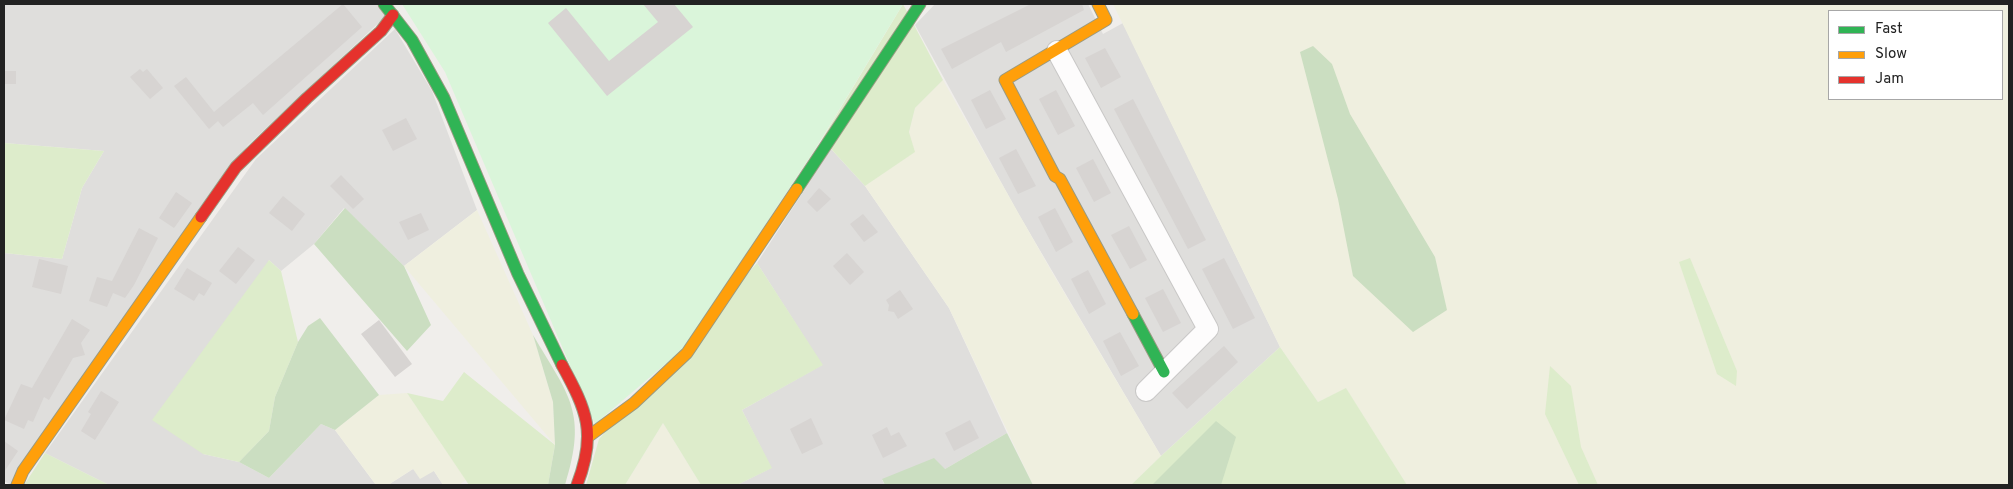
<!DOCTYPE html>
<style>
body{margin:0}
#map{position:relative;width:2013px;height:489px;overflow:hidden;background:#f0eeeb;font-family:Overpass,sans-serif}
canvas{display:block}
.frame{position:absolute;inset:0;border:5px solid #222;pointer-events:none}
.legend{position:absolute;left:1828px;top:10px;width:175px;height:90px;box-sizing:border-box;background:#fff;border:1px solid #a7a7a7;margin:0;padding:6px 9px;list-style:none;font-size:15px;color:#222}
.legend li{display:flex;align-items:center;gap:10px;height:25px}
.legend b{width:25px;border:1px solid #a7a7a7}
</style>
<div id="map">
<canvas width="2013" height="489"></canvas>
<div class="frame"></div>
<ul class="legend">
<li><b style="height:6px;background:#30b455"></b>Fast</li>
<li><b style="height:6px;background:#ff9f0a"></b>Slow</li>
<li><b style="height:6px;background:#e5322d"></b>Jam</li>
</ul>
</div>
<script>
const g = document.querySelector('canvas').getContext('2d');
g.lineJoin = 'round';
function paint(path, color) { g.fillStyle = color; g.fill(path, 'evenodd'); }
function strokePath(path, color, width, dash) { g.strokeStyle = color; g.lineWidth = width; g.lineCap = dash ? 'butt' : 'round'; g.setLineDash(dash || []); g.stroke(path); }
const residential = new Path2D(`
 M4,4H376L386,16L248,145L11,485L4,481V253L62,259L82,188L104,151L4,143Z
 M935,4H1088L1103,34L1123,23L1280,347L1161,456L1018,213L915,25Z
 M395,29L432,91L477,210L404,266L344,208L314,244L281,271L269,260L203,454L239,462L269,478L321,424L335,430L376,485H109L45,453L256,159Z
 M831,149L865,186L949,308L1007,433L945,469L882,480L885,485H737L771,468L742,410L822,365L757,263Z
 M413,469L434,471L443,485H388Z`);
const farmland = new Path2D(`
 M1113,4H2009V485H1407L1346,389L1318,402L1280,347ZM1829,11H2002V99H1829Z
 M943,80L1049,267L1161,456L1131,485H1033L949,308L865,186L914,152L909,132L915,108Z
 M477,210L533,335L553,402L555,445L404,266Z
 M407,393L466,480L459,485H443L434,471L420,479L413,469L388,485H376L335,430L379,395Z
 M663,423L701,485H625Z`);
const grass = new Path2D(`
 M903,4L943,80L915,108L909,132L915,152L865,186L822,139Z
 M4,143L104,151L82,188L62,259L4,253Z
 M1690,258L1737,371L1736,386L1717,374L1679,262Z
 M269,260L281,271L298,342L275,397L269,431L239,462L203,454L152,420Z
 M757,263L823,365L742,410L772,468L737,485H701L663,423L625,485H586L599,439Z
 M1280,347L1318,402L1346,388L1407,485H1131L1161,456Z
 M1550,366L1571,386L1581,447L1598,485H1579L1545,414Z
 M464,372L555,445L548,485H469L407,393L443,401Z
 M45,453L109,485H24Z`);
const forest = new Path2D(`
 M1313,46L1332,64L1350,114L1435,257L1447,310L1413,332L1353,276L1338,199L1300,52Z
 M345,208L404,266L431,325L407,351L314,244Z
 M320,318L379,395L335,430L321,424L269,478L239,462L269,431L275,397L298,342L308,326Z
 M533,335C569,396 588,412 565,485H548L555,445L553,402Z
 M1216,421L1236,437L1221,485H1152Z
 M1007,433L1033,485H885L882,479L934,458L945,469Z`);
const park = new Path2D(`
 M402,4H903L816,148L683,349L595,424L445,72Z`);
const building = new Path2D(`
 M343,4L362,27L263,115L253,103L223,127L218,121L209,129L174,86L186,77L214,112Z
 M643,4H674L693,27L607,96L548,23L566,8L609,61L658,22Z
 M1031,4H1082L1084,10L1006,52L1001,42L952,69L941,49Z
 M1105,48L1121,77L1101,88L1085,58Z
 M140,69L143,72L147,69L163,88L150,99L130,77Z
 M4,71H16V84H4Z
 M990,90L1006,119L986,129L971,100Z
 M1056,90L1075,126L1058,135L1039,99Z
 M1133,99L1206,240L1188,249L1114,109Z
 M406,118L417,139L393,151L382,130Z
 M1016,149L1036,186L1018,194L999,158Z
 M1093,159L1111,193L1094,202L1076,168Z
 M341,175L364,199L353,209L330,186Z
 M819,188L831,199L817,212L807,202Z
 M176,192L192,203L174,228L159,218Z
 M283,196L305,214L292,231L269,213Z
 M1055,208L1073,242L1056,252L1038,217Z
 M421,213L429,230L408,240L399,222Z
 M863,214L878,232L864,242L850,224Z
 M1129,226L1147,260L1130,269L1111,235Z
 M139,228L158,238L134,285L125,298L113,293L107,307L89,301L97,277L112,281Z
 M238,247L255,260L236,284L219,271Z
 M847,253L864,272L850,285L833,266Z
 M1224,258L1255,318L1233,329L1202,269Z
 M39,259L68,266L61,294L32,287Z
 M187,268L212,283L204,296L199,293L194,301L174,289Z
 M1088,270L1106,304L1089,314L1071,279Z
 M1163,289L1181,323L1163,332L1145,298Z
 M900,290L913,309L898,319L894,312L888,311L889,305L886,300Z
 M72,319L90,330L81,343L85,355L73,358L49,400L44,397L33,422L28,420L24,429L4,420L21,384L32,388Z
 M379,320L412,364L395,377L361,334Z
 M1120,332L1139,366L1121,376L1103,341Z
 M1224,346L1238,362L1187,409L1172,393Z
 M101,391L119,402L95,440L81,431L91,414L88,412Z
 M811,418L823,444L802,454L790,429Z
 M970,420L979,438L954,451L945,433Z
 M887,427L891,436L899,432L907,446L883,458L872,435Z
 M4,441L18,451L4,472Z`);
const street = new Path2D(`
 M1057,51L1208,329L1146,391`);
const fast = new Path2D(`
 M384,4L412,40L444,98L518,274L562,365
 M797,189L920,4
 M1133,314L1164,372`);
const slow = new Path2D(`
 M1098,4L1106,20L1005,80L1055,176L1060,179L1133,314
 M589,436L634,403L687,353L797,189
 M17,485L23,471L201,217`);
const jam = new Path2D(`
 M201,217L236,167L307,98L381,31L393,15
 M562,365C587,411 597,433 577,485`);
paint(residential, '#dfdedc');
paint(farmland, '#efefdf');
paint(grass, '#ddeccb');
paint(forest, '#cbdec1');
paint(park, '#daf5da');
paint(building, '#d7d4d2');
strokePath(street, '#c9c8c7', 22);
strokePath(fast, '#999a82', 13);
strokePath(slow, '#999a82', 13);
strokePath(jam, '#999a82', 13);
strokePath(street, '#fdfcfc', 20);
strokePath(fast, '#30b455', 11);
strokePath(slow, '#ff9f0a', 11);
strokePath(jam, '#e5322d', 11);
</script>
